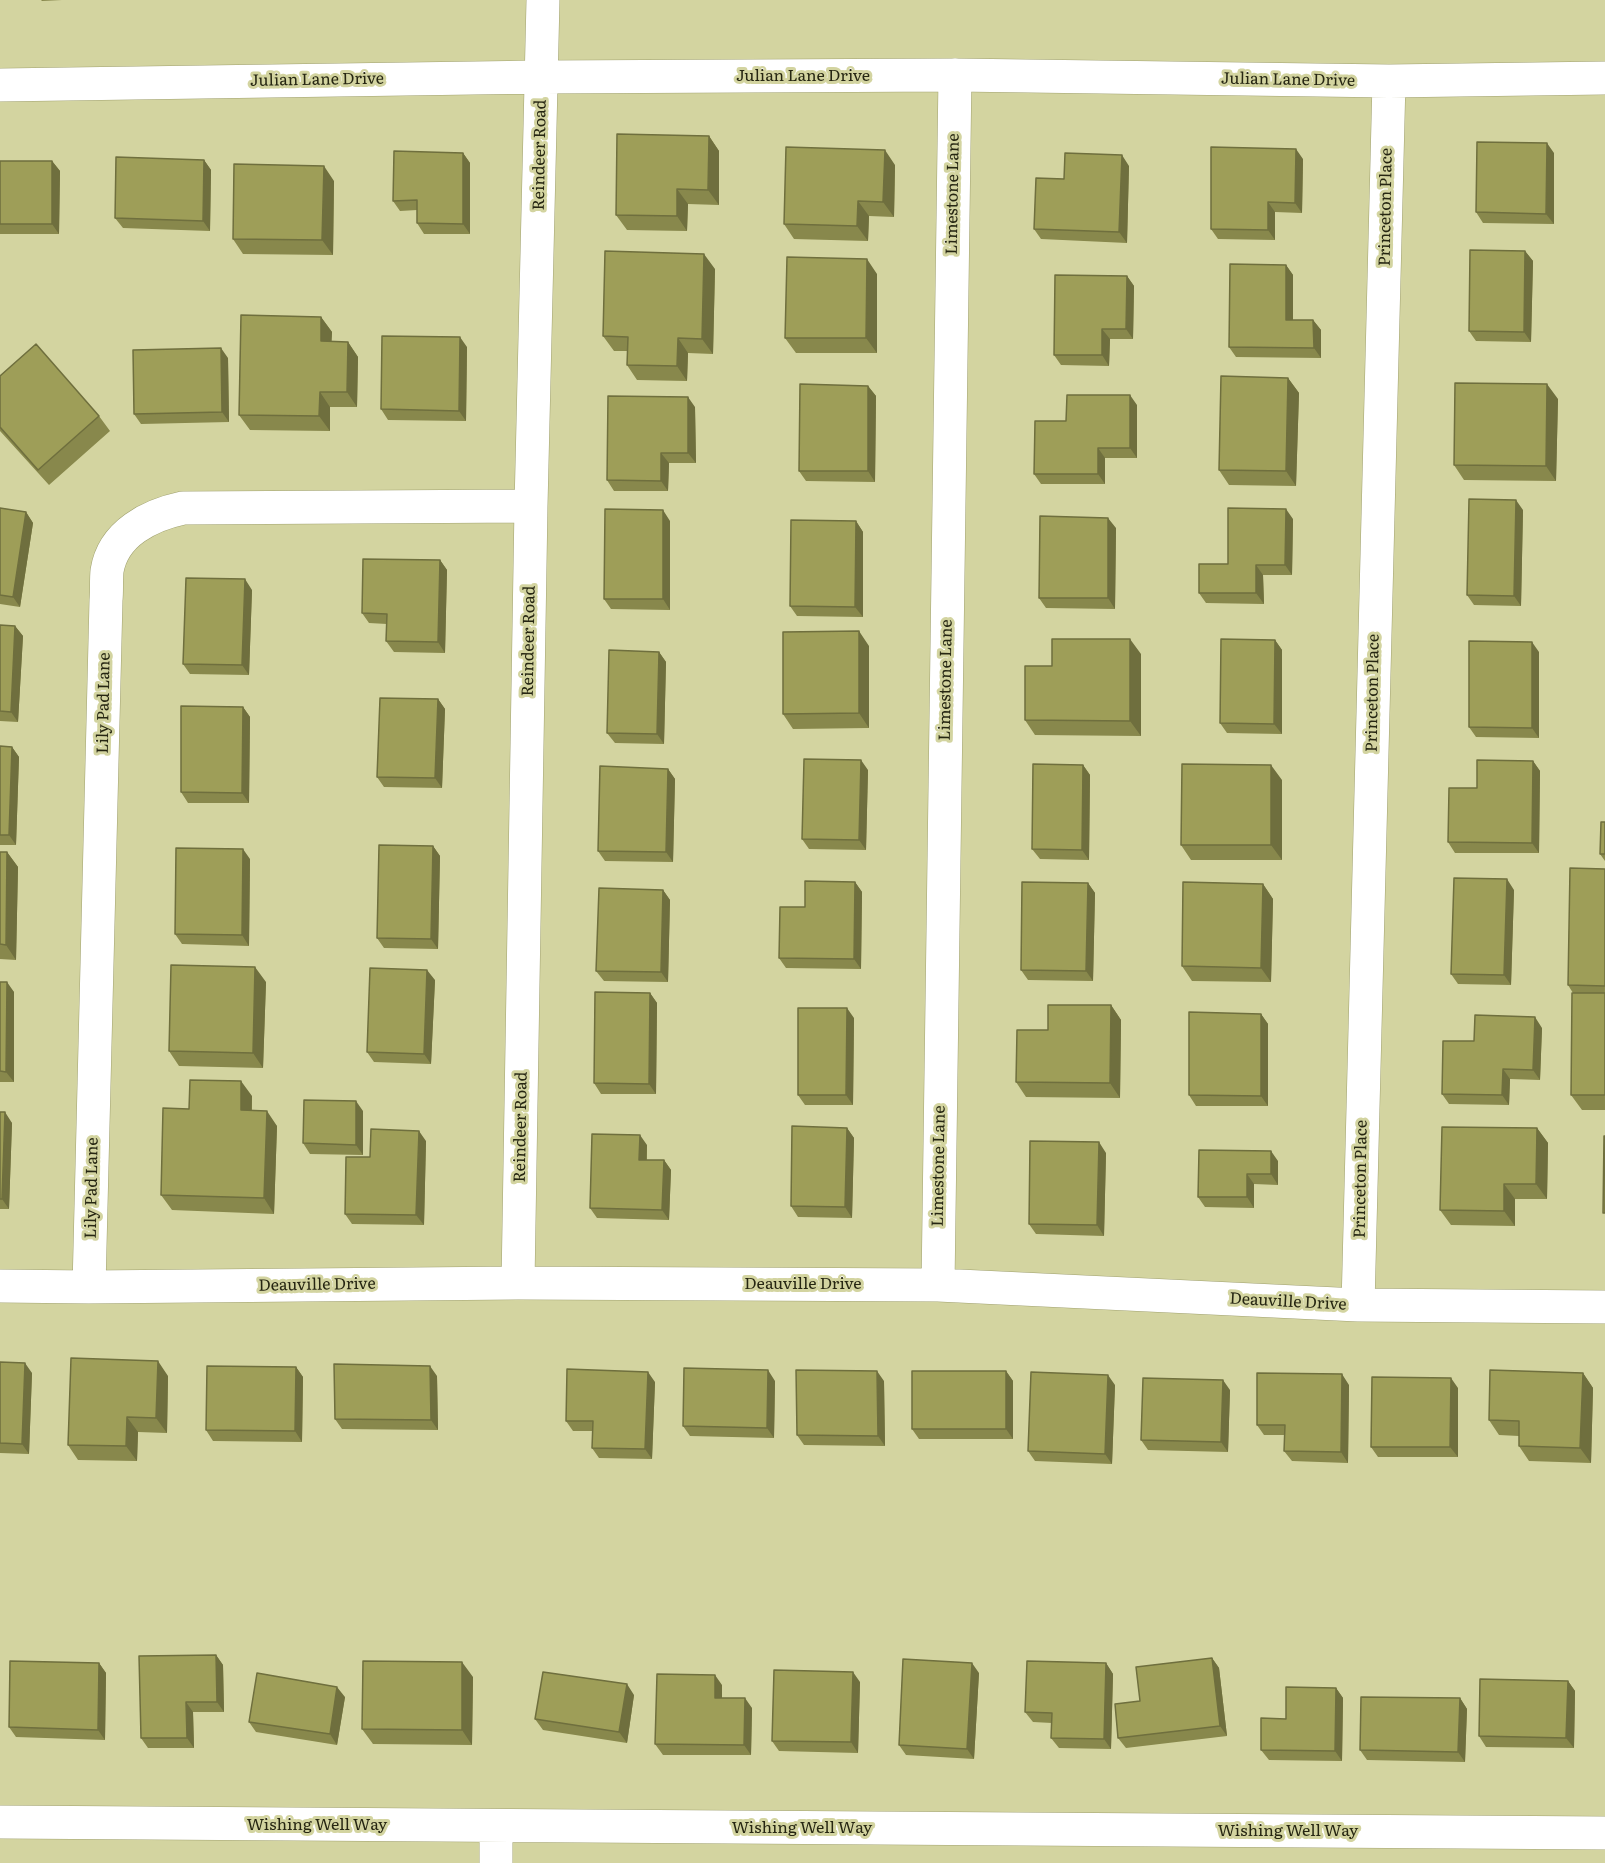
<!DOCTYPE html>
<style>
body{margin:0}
canvas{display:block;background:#d3d4a0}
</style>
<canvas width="1605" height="1863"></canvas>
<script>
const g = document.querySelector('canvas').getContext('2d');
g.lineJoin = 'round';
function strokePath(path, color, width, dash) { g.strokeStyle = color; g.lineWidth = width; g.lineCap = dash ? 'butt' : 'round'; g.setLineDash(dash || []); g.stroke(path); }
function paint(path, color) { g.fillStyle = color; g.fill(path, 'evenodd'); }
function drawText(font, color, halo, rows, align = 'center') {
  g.font = font + ' Literata,serif'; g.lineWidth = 6; g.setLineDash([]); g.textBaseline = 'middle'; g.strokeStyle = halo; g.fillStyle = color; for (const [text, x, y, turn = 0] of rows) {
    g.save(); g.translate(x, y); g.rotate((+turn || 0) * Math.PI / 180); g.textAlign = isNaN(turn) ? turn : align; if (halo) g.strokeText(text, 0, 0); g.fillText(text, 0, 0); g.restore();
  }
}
const street = new Path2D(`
 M0,85L542,77L955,75L1389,81L1605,78
 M518,1283L531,506L543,0
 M938,1285L955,75
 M0,1286L89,1287L518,1283L938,1285L1358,1305L1605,1307
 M89,1287L106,600C107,591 106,581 107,571C113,533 150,515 183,508L531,506
 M1358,1305L1389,81
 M0,1822L1605,1833
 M496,1827V1863`);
const wall = new Path2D(`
 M41,0H62L42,1Z
 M709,136L719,151V205L688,204L687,231L627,230L616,215Z
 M463,153L470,163V234H424L417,223V210L400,211L393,201Z
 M1554,153V224L1483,223L1476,212Z
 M1303,159L1302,213L1275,212V240L1218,239L1211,229Z
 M204,160L211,170L210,231L123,228L115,218Z
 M0,161H52L60,171L59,234H0Z
 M895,165L894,217L869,216L868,241L794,239L784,224Z
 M1129,166L1127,243L1041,239L1034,229L1064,179Z
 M334,181L333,255L243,254L233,239Z
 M1525,251L1533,261L1531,342L1476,341L1469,331Z
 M1286,265L1293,275V320H1313L1321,330V358L1236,357L1229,347Z
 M715,269L713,354L688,353L687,381L637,380L627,365V351H614L603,336Z
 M877,274V353H796L785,338Z
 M1127,276L1134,286L1133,339H1110L1109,366L1061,365L1054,355Z
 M321,317L332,332L331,342H348L358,357L357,407H330V431L250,430L239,415Z
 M467,347L466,421L388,420L381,409Z
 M228,358L229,422L141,424L134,414Z
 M0,376L99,416L110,431L49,485L0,431Z
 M1288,378L1299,393L1296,486L1229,485L1219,470Z
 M868,386L876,396L875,482L806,481L799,471Z
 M1558,399L1556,481L1464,480L1454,465Z
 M1137,405V458H1105V484H1041L1034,474L1066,421Z
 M695,407L696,463H669L668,491H614L607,480Z
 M0,508L26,512L33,523L20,607L0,604Z
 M1523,510L1521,606L1474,605L1467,595Z
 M1293,519L1292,575H1263L1264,604L1206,603L1199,593L1228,564Z
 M670,521V610L611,609L604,599Z
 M856,521L863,532V617L797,616L790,606Z
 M1116,528L1115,609L1046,608L1039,598Z
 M440,560L447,570L445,653L394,652L386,641L387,624L369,623L362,613Z
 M252,590L249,675L190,674L183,664Z
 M0,625L15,626L23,636L18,722L0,721Z
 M1275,640L1282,650V734L1227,733L1220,723Z
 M869,646V728L793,729L783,714Z
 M659,652L666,662L664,744L615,743L607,733Z
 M1539,652V738L1476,737L1469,727Z
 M1141,654V736L1035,735L1025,720L1052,666Z
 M438,699L445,709L442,788L384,787L377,777Z
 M243,707L250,717L249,803H188L181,792Z
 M0,746L12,747L19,757L16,845H0Z
 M1533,761L1540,771L1539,853H1455L1448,842L1477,788Z
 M1083,765L1090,775L1089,860L1040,859L1032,849Z
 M668,769L675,779L673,862L605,861L598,851Z
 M868,770L866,850L809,849L802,839Z
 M1282,780V860H1191L1181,845Z
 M1605,822V861L1600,854Z
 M433,846L440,856L438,949L384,948L377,938Z
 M0,852H7L18,867L16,960L0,959Z
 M250,859L249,946L182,944L175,934Z
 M1605,869V1110H1582L1571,1095L1573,993L1568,985Z
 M855,882L862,892L861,969L786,968L779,958L805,907Z
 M1088,883L1095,893L1093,981L1028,980L1021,970Z
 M1263,884L1273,899L1271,982L1192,981L1182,966Z
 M663,890L670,900L668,982L604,981L596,971Z
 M1514,890L1511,985L1458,984L1451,974Z
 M435,980L431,1064L374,1062L367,1052Z
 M0,982L14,992V1082H0Z
 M266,982L263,1068L179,1066L169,1051Z
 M650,993L657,1003L656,1094H601L594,1083Z
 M1111,1005L1121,1020L1120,1098L1026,1097L1016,1082L1048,1030Z
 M1261,1014L1268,1024V1106H1196L1189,1095Z
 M854,1018L853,1105H805L798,1095Z
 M1542,1028L1540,1080L1510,1079L1509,1105L1449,1104L1442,1094L1474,1041Z
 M252,1096V1111L277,1126L274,1214L172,1210L161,1195L189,1109Z
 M363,1111V1155L310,1154L303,1143Z
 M0,1112L12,1123L9,1209H0Z
 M847,1128L854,1138L852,1218L798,1217L791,1206Z
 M1537,1128L1548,1143L1547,1199H1515V1226L1451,1225L1440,1210Z
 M426,1141L424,1225L352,1224L345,1214L370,1157Z
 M647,1145V1160H664L671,1170L669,1220L597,1218L590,1208Z
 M1199,1150L1278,1161V1185L1254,1184V1208L1205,1207L1198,1197Z
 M1106,1153L1104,1236L1036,1234L1029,1224Z
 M0,1362L32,1373L29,1454L0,1453Z
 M296,1367L303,1377L302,1442L213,1441L206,1430Z
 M1006,1371L1013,1381V1439H919L912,1429Z
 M1583,1373L1593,1388L1591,1463L1529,1461L1519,1446V1436L1499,1435L1489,1420Z
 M168,1376L167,1433L138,1432L137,1461L78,1460L68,1445Z
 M437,1376L438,1430L342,1429L335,1419Z
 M775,1381L774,1438L690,1436L683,1426Z
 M884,1381L885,1446L804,1445L797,1435Z
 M655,1382L652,1459L599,1458L592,1448V1431H573L566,1421Z
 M1115,1385L1112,1464L1035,1461L1028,1451Z
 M1349,1385L1348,1463L1292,1461L1284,1451L1285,1435H1264L1257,1425Z
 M1458,1388V1457H1378L1371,1447Z
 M1230,1390L1228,1452L1148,1450L1141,1440Z
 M216,1655L223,1665L224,1712H193L194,1748H148L141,1738Z
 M1212,1658L1219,1668L1227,1736L1126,1748L1118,1738L1140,1701Z
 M99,1663L106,1673L105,1740L16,1737L9,1727Z
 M1106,1663L1113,1674L1111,1749L1059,1748L1051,1738L1052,1723L1033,1722L1025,1712Z
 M979,1673L974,1759L906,1755L899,1745Z
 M473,1677L472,1745L373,1744L362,1729Z
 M1568,1681L1575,1691L1574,1748L1486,1747L1479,1736Z
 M860,1682L858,1753L779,1751L772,1741Z
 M722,1685V1698L752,1708L751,1755H663L655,1744Z
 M1336,1688L1343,1698L1342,1761L1269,1760L1261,1750L1286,1719Z
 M634,1695L627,1743L543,1730L535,1719Z
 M345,1697L337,1745L256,1732L249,1722Z
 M1460,1698L1467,1709L1465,1762L1367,1760L1360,1750Z`);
const shadedWall = new Path2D(`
 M709,136L719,151V205L708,190Z
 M1547,143L1554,153V224L1546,214Z
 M1296,149L1303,159L1302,213L1295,203Z
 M885,150L895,165L894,217L883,202Z
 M463,153L470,163V234L463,224Z
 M1122,155L1129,166L1127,243L1119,232Z
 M204,160L211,170L210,231L203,221Z
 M52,161L60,171L59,234L52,224Z
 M324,166L334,181L333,255L322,240Z
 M677,189L688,204L687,231L677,216Z
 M858,201L869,216L868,241L857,226Z
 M1268,202L1275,212V240L1268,230Z
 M1525,251L1533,261L1531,342L1524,332Z
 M704,254L715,269L713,354L702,339Z
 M867,259L877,274V353L866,338Z
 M1286,265L1293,275V330L1286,320Z
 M1127,276L1134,286L1133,339L1126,329Z
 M321,317L332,332L331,356L321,341Z
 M1313,320L1321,330V358L1314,348Z
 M1102,329L1110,339L1109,366L1102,355Z
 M460,337L467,347L466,421L459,411Z
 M678,338L688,353L687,381L677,366Z
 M348,342L358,357L357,407L347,392Z
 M221,348L228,358L229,422L222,412Z
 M1288,378L1299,393L1296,486L1286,471Z
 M1547,384L1558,399L1556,481L1546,466Z
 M868,386L876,396L875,482L868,471Z
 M320,392L330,407V431L319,416Z
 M1130,395L1137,405V458L1130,448Z
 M688,397L695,407L696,463L688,453Z
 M1098,448L1105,458V484L1098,474Z
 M661,453L669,463L668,491L661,481Z
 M1516,500L1523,510L1521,606L1514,596Z
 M1286,509L1293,519L1292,575L1285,565Z
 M663,510L670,521V610L663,599Z
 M26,512L33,523L20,607L13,597Z
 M1108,518L1116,528L1115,609L1108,598Z
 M856,521L863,532V617L855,607Z
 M440,560L447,570L445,653L438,642Z
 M1256,565L1263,575L1264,604L1256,593Z
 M245,579L252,590L249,675L242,665Z
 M15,626L23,636L18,722L11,712Z
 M859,631L869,646V728L859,713Z
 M1130,639L1141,654V736L1130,721Z
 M1275,640L1282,650V734L1274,724Z
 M1532,642L1539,652V738L1532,728Z
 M659,652L666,662L664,744L657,734Z
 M438,699L445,709L442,788L435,778Z
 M243,707L250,717L249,803L242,793Z
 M12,747L19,757L16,845L9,835Z
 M861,760L868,770L866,850L859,840Z
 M1533,761L1540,771L1539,853L1532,843Z
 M1083,765L1090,775L1089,860L1082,850Z
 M1271,765L1282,780V860L1271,845Z
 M668,769L675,779L673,862L666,852Z
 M433,846L440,856L438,949L431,939Z
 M243,849L250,859L249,946L242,935Z
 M7,852L18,867L16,960L6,945Z
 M1507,879L1514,890L1511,985L1504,975Z
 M855,882L862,892L861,969L854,959Z
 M1088,883L1095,893L1093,981L1086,971Z
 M1263,884L1273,899L1271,982L1261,968Z
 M663,890L670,900L668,982L661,972Z
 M255,967L266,982L263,1068L253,1053Z
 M427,970L435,980L431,1064L424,1054Z
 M7,982L14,992V1082L6,1072Z
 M650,993L657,1003L656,1094L649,1084Z
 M1111,1005L1121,1020L1120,1098L1110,1083Z
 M847,1008L854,1018L853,1105L846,1095Z
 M1261,1014L1268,1024V1106L1261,1096Z
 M1535,1017L1542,1028L1540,1080L1533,1070Z
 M1503,1069L1510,1079L1509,1105L1502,1095Z
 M241,1081L252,1096L251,1125L241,1110Z
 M356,1101L363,1111V1155L356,1145Z
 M267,1111L277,1126L274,1214L264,1198Z
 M5,1112L12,1123L9,1209L2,1199Z
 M847,1128L854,1138L852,1218L845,1207Z
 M1537,1128L1548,1143L1547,1199L1536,1184Z
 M419,1131L426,1141L424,1225L416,1215Z
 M640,1135L647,1145L646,1170L639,1160Z
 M1099,1142L1106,1153L1104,1236L1097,1225Z
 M1271,1151L1278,1161V1185L1271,1174Z
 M664,1160L671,1170L669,1220L662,1210Z
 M1247,1174L1254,1184V1208L1247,1197Z
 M1504,1184L1515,1199V1226L1504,1211Z
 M158,1361L168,1376L167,1433L156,1418Z
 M25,1363L32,1373L29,1454L22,1444Z
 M430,1366L437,1376L438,1430L431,1420Z
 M296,1367L303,1377L302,1442L295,1431Z
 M768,1370L775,1381L774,1438L767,1428Z
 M877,1371L884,1381L885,1446L878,1436Z
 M1006,1371L1013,1381V1439L1006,1429Z
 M648,1372L655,1382L652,1459L645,1449Z
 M1583,1373L1593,1388L1591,1463L1580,1448Z
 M1342,1374L1349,1385L1348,1463L1341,1452Z
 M1108,1375L1115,1385L1112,1464L1105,1454Z
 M1451,1378L1458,1388V1457L1450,1447Z
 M1223,1380L1230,1390L1228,1452L1221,1442Z
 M127,1417L138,1432L137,1461L126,1446Z
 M216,1655L223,1665L224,1712L217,1702Z
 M1212,1658L1219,1668L1227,1736L1220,1726Z
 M462,1662L473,1677L472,1745L462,1730Z
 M99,1663L106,1673L105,1740L98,1730Z
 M972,1663L979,1673L974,1759L967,1749Z
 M1106,1663L1113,1674L1111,1749L1104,1739Z
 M853,1672L860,1682L858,1753L851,1742Z
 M715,1675L722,1685V1708L715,1698Z
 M1568,1681L1575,1691L1574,1748L1566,1738Z
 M627,1684L634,1695L627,1743L619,1732Z
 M337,1687L345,1697L337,1745L330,1734Z
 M1336,1688L1343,1698L1342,1761L1335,1751Z
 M745,1698L752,1708L751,1755L744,1745Z
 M1460,1698L1467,1709L1465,1762L1458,1752Z
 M186,1702L193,1712L194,1748L187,1738Z`);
const building = new Path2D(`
 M617,134L709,136L708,190L677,189V216L616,215Z
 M1477,142L1547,143L1546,214L1476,212Z
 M786,147L885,150L883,202L858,201L857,226L784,224Z
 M1211,147L1296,149L1295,203L1268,202V230L1211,229Z
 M394,151L463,153V224L417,223V200L393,201Z
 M1065,153L1122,155L1119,232L1034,229L1036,178L1064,179Z
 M116,157L204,160L203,221L115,218Z
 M0,161H52V224H0Z
 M234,164L324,166L322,240L233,239Z
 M1470,250L1525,251L1524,332L1469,331Z
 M605,251L704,254L702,339L678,338L677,366L627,365L628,337L603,336Z
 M787,257L867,259L866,338H785Z
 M1230,264L1286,265V320H1313L1314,348L1229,347Z
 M1055,275L1127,276L1126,329H1102V355H1054Z
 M241,315L321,317V341L348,342L347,392H320L319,416L239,415Z
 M382,336L460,337L459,411L381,409Z
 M36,344L99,416L38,470L0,427V376Z
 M221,348L222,412L134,414L133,350Z
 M1221,376L1288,378L1286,471L1219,470Z
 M1455,383L1547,384L1546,466L1454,465Z
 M800,384L868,386V471H799Z
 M1067,395H1130V448H1098V474H1034L1035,421H1066Z
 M608,396L688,397V453H661V481L607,480Z
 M1469,499L1516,500L1514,596L1467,595Z
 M0,508L26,512L13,597L0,595Z
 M1228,508L1286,509L1285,565H1256V593H1199V564H1228Z
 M605,509L663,510V599H604Z
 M1040,516L1108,518V598H1039Z
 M791,520L856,521L855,607L790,606Z
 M363,559L440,560L438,642L386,641L387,614L362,613Z
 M186,578L245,579L242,665L183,664Z
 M0,625L15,626L11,712L0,711Z
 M859,631V713L783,714V632Z
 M1052,639H1130V721L1025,720V666H1052Z
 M1221,639L1275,640L1274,724L1220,723Z
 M1469,641L1532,642V728L1469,727Z
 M609,650L659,652L657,734L607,733Z
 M380,698L438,699L435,778L377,777Z
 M181,706L243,707L242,793L181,792Z
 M0,746L12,747L9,835H0Z
 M804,759L861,760L859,840L802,839Z
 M1477,760L1533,761L1532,843L1448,842L1449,788H1477Z
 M1033,764L1083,765L1082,850L1032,849Z
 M1182,764L1271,765V845H1181Z
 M600,766L668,769L666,852L598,851Z
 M1601,822H1605V854H1600Z
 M379,845L433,846L431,939L377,938Z
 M176,848L243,849L242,935L175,934Z
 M0,852H7L6,945L0,944Z
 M1570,868L1605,869V986L1568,985Z
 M1454,878L1507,879L1504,975L1451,974Z
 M805,881L855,882L854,959L779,958L780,907H805Z
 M1022,882L1088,883L1086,971L1021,970Z
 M1183,882L1263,884L1261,968L1182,966Z
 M599,888L663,890L661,972L596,971Z
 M171,965L255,967L253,1053L169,1051Z
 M370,968L427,970L424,1054L367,1052Z
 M0,982H7L6,1072L0,1071Z
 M595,992L650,993L649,1084L594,1083Z
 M1572,993H1605V1095H1571Z
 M1048,1005H1111L1110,1083L1016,1082L1017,1030H1048Z
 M798,1008H847L846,1095H798Z
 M1189,1012L1261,1014V1096L1189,1095Z
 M1475,1015L1535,1017L1533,1070L1503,1069L1502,1095L1442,1094L1443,1041H1474Z
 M190,1080L241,1081V1110L267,1111L264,1198L161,1195L163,1108L189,1109Z
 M304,1100L356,1101V1145L303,1143Z
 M0,1112H5L2,1199H0Z
 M792,1126L847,1128L845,1207L791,1206Z
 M1442,1127L1537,1128L1536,1184H1504V1211L1440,1210Z
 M371,1129L419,1131L416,1215L345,1214L346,1157H370Z
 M592,1134L640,1135L639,1160H664L662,1210L590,1208Z
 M1604,1136H1605V1213H1603Z
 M1030,1141L1099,1142L1097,1225L1029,1224Z
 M1199,1150L1271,1151V1174H1247V1197H1198Z
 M71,1358L158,1361L156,1418L127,1417L126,1446L68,1445Z
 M0,1362L25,1363L22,1444L0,1443Z
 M334,1364L430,1366L431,1420L335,1419Z
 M207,1366L296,1367L295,1431L206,1430Z
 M684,1368L768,1370L767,1428L683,1426Z
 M567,1369L648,1372L645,1449L592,1448L593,1421H566Z
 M796,1370L877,1371L878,1436L797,1435Z
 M1490,1370L1583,1373L1580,1448L1519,1446V1421L1489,1420Z
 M912,1371H1006V1429H912Z
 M1031,1372L1108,1375L1105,1454L1028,1451Z
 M1257,1373L1342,1374L1341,1452L1284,1451L1285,1425H1257Z
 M1372,1377L1451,1378L1450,1447H1371Z
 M1143,1378L1223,1380L1221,1442L1141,1440Z
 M216,1655L217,1702H186L187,1738H141L139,1656Z
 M1212,1658L1220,1726L1118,1738L1115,1704L1140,1701L1136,1667Z
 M903,1659L972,1663L967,1749L899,1745Z
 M10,1661L99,1663L98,1730L9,1727Z
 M363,1661L462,1662V1730L362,1729Z
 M1027,1661L1106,1663L1104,1739L1051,1738L1052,1713L1025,1712Z
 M774,1670L853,1672L851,1742L772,1741Z
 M543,1672L627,1684L619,1732L535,1719Z
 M257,1673L337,1687L330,1734L249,1722Z
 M657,1674L715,1675V1698H745L744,1745L655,1744Z
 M1480,1679L1568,1681L1566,1738L1479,1736Z
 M1286,1687L1336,1688L1335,1751L1261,1750V1718L1286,1719Z
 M1361,1697L1460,1698L1458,1752L1360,1750Z`);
const streetNames = [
 ["Julian Lane Drive",803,76],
 ["Julian Lane Drive",317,80,-1],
 ["Julian Lane Drive",1288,80,1],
 ["Reindeer Road",540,155,-89],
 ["Limestone Lane",953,194,-89],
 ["Princeton Place",1386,207,-89],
 ["Reindeer Road",529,641,-89],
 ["Limestone Lane",946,680,-89],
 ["Princeton Place",1373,693,-89],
 ["Lily Pad Lane",104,703,-89],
 ["Reindeer Road",521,1127,-89],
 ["Limestone Lane",939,1166,-89],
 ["Princeton Place",1361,1179,-89],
 ["Lily Pad Lane",92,1188,-89],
 ["Deauville Drive",803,1284],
 ["Deauville Drive",317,1285,-1],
 ["Deauville Drive",1288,1302,3],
 ["Wishing Well Way",317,1825],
 ["Wishing Well Way",802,1828],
 ["Wishing Well Way",1288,1831]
];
strokePath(street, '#a0a16f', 34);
strokePath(street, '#fff', 33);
paint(wall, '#88884c');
paint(shadedWall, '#6f6f3e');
paint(building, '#9e9e58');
strokePath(building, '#6f6f3e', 1.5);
drawText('16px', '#262612', '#d3d4a0', streetNames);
</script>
